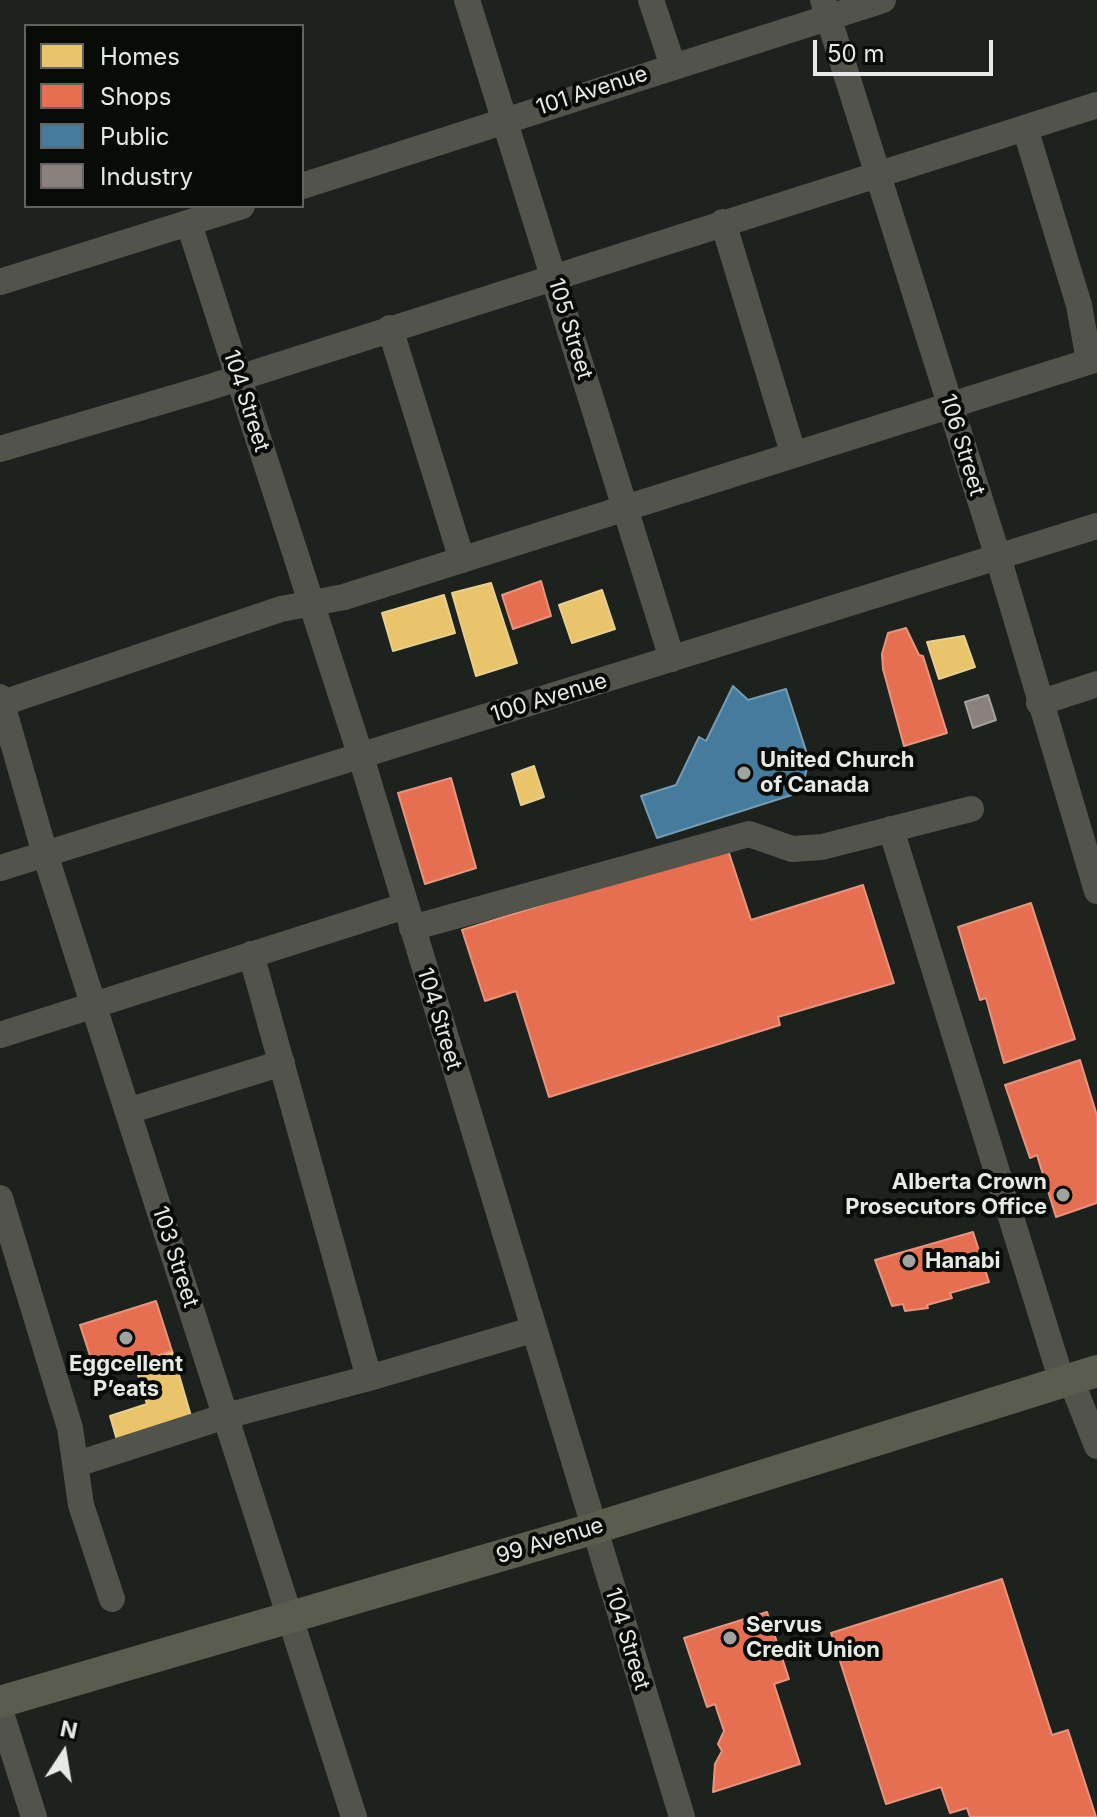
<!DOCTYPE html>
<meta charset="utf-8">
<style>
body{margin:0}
#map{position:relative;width:1097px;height:1817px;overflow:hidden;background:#1e221e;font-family:Inter,sans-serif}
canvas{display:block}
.legend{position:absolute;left:24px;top:24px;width:280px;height:184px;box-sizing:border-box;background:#090b09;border:2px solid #616461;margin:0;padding:10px 14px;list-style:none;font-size:24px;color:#e6e9e6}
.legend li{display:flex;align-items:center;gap:16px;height:40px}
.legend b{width:40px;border:2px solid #616461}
.north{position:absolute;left:24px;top:1713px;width:80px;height:80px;-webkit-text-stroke:6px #090b09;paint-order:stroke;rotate:12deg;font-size:22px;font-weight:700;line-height:32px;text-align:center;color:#e6e9e6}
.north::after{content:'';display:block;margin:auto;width:28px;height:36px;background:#e6e9e6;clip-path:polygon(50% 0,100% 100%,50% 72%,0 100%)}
.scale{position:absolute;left:813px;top:40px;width:180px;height:36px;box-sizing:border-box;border:4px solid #e6e9e6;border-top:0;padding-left:10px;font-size:24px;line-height:28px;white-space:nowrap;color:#e6e9e6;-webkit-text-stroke:6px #090b09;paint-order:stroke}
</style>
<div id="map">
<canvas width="1097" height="1817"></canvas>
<ul class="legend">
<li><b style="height:22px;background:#e9c46a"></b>Homes</li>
<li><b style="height:22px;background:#e76f51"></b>Shops</li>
<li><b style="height:22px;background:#457b9d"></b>Public</li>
<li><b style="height:22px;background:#8a817c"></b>Industry</li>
</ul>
<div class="north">N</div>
<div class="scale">50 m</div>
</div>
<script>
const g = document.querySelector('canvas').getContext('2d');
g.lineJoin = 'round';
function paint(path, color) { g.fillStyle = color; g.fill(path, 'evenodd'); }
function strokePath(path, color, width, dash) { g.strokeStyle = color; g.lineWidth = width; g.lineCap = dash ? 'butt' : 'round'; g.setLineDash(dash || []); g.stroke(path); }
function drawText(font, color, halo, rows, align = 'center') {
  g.font = font + ' Inter,sans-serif'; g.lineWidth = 8; g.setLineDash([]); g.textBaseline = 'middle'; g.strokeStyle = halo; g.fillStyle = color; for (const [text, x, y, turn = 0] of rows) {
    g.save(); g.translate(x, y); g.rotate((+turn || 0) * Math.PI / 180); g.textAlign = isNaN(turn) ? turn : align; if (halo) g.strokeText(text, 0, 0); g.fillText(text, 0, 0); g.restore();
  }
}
const homes = new Path2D(`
 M491,583L517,663L476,676L452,593Z
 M602,590L615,629L572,643L559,605Z
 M444,595L455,633L393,651L382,613Z
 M964,636L975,667L939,679L927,642Z
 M534,766L544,797L521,805L512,774Z
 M172,1351L193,1423L119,1447L110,1416L147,1404L134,1362Z`);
const shops = new Path2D(`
 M541,581L551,616L513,629L502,595Z
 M906,628L919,655L923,656L947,733L904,746L883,669L882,654L888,633Z
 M451,778L476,868L425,884L398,793Z
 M727,847L751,920L863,885L894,983L778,1017L780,1025L549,1097L516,991L485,1001L462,930Z
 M1031,903L1075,1039L1004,1063L986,998L980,1000L958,927Z
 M1080,1060L1097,1116V1203L1056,1217L1037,1155L1030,1158L1005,1085Z
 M973,1232L989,1282L950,1293L952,1298L927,1305L928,1308L905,1311L903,1304L892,1306L875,1260Z
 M156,1301L172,1351L96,1374L80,1325Z
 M1002,1579L1052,1735L1068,1730L1096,1817H970L967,1808L950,1813L941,1787L886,1804L831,1633Z
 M767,1612L789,1679L774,1684L800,1764L713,1792L715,1764L722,1751L718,1744L724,1731L715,1704L707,1707L684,1638Z`);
const public = new Path2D(`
 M733,686L748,700L786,689L809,760L801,792L657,838L641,796L676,785L699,737L706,741Z`);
const industry = new Path2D(`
 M988,695L996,720L973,728L965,702Z`);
const minor = new Path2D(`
 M467,0L672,659
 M651,0L673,66
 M823,0L998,557L1097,891
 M1025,128L1079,305L1089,361
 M302,186L883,0
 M723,222L793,453
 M189,224L361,757L682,1817
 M0,282L242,206
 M390,328L462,560
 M0,449L207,388L1097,105
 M0,697L45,854L354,1817
 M1039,703L1097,684
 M0,704L281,609L344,597L1097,359
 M891,829L1062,1382
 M0,868L1097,526
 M412,928L749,834L792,849L822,847L971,809
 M251,954L369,1378L532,1330
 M0,1035L405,906
 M128,1111L282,1063
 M0,1198L70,1428L81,1505L112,1599
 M1071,1380L1097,1446
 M77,1464L226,1416L369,1378
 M0,1710L34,1817`);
const major = new Path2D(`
 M0,1702L592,1529L1097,1371`);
const markers = [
 [744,773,8,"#a0a3a0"],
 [1063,1195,8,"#a0a3a0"],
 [909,1261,8,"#a0a3a0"],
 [126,1338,8,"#a0a3a0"],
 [730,1638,8,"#a0a3a0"]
];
const streetNames = [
 ["101 Avenue",592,91,-18],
 ["105 Street",570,329,73],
 ["104 Street",246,401,72],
 ["106 Street",962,445,73],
 ["100 Avenue",549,698,-17],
 ["104 Street",439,1019,73],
 ["103 Street",175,1257,72],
 ["99 Avenue",550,1541,-17],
 ["104 Street",627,1639,73]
];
const poiNames = [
 ["United Church",760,760],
 ["of Canada",760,785],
 ["Alberta Crown",1047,1182,"right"],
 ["Prosecutors Office",1047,1207,"right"],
 ["Hanabi",925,1261],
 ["Eggcellent",126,1364,"center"],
 ["P’eats",126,1389,"center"],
 ["Servus",746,1625],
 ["Credit Union",746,1650]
];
paint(homes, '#e9c46a');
strokePath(homes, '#e8cf8f', 2);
paint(shops, '#e76f51');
strokePath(shops, '#e7947e', 2);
paint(public, '#457b9d');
strokePath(public, '#759cb3', 2);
paint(industry, '#8a817c');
strokePath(industry, '#a6a09c', 2);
strokePath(minor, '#52534a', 26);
strokePath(major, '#5a5c4e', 32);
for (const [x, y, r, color] of markers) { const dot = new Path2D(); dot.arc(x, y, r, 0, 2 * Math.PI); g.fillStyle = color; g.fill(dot); strokePath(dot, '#090b09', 3); }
drawText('22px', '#e6e9e6', '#090b09', streetNames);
drawText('bold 22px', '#e6e9e6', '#090b09', poiNames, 'left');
</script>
